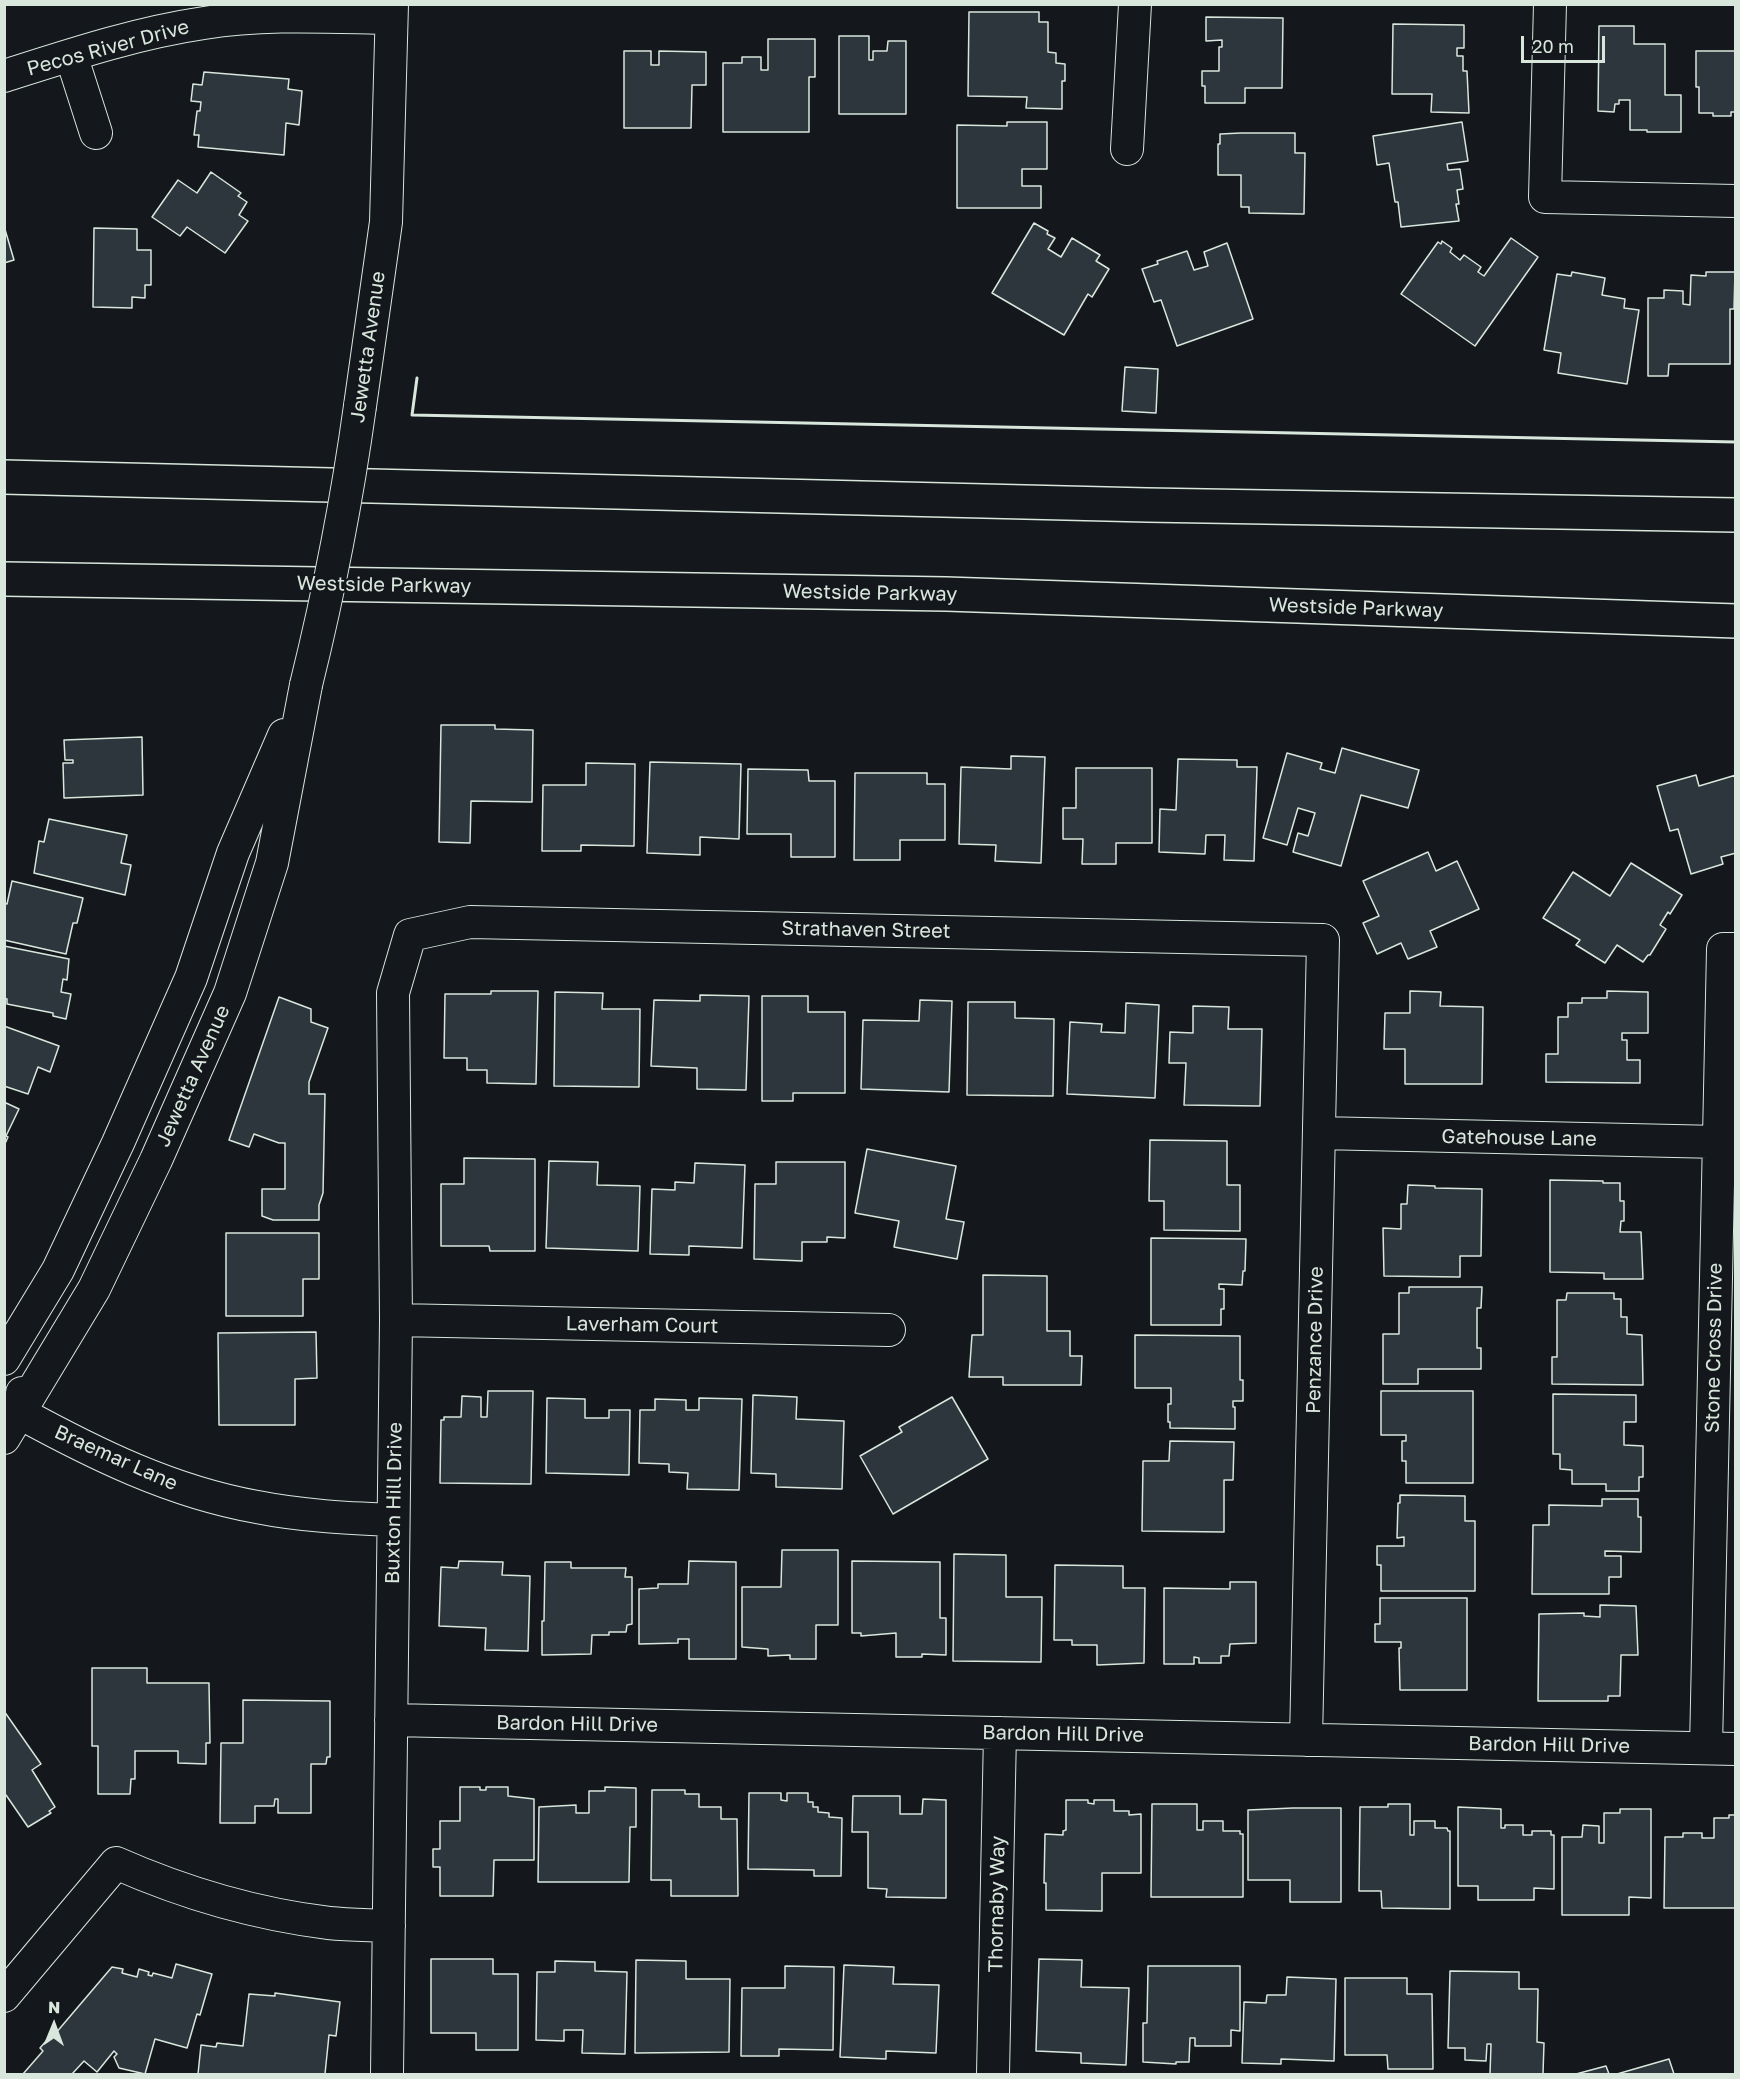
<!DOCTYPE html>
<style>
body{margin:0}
#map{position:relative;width:1740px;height:2079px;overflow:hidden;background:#14181c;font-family:"Golos Text",sans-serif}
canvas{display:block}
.frame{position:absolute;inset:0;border:6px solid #d8e6dc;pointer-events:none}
.north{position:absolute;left:24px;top:1995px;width:60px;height:60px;-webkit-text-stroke:4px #14181c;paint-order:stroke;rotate:1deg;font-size:16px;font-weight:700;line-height:24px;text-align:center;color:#d8e6dc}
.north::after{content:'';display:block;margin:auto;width:21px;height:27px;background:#d8e6dc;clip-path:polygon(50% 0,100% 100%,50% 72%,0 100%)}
.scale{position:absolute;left:1521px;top:36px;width:84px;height:27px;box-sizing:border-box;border:3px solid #d8e6dc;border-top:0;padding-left:8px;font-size:18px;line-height:21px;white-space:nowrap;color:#d8e6dc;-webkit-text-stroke:4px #14181c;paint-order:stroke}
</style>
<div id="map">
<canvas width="1740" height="2079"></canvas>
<div class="frame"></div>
<div class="north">N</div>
<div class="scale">20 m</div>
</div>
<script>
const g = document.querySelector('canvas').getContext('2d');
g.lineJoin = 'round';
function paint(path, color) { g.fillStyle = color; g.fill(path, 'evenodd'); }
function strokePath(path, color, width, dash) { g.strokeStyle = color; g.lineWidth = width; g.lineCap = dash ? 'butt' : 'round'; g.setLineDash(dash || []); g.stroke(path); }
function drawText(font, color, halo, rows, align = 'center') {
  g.font = font + ' "Golos Text",sans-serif'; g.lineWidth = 4.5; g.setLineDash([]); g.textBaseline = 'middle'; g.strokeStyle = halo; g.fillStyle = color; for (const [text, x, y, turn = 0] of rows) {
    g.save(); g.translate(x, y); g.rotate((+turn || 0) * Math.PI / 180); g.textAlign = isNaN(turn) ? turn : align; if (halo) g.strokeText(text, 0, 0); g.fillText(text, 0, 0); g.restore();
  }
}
const building = new Path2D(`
 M969,12H1039V22H1048V52L1056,53V63L1065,64V81H1062V109L1026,108L1027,97L968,96Z
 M1206,17L1283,18L1282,88H1245V103H1205V86H1202V71H1219V47H1222V40L1206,41Z
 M1393,24L1464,25V48H1457V56H1463V71H1467L1469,113L1431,112L1432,94H1392Z
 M1599,26H1634V44H1665V95H1681V132H1647V130H1630V100H1619V104H1615L1614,112L1598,111Z
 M839,36H869V60H873V51H887L888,41H906V114H839Z
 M768,39H815V77H809V132H723V63H742V57H761V70H768Z
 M624,51H651V65H659V51L706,52V85H692L691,128H624Z
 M1696,51H1736V112H1731V116H1713V113H1699V87H1696Z
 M204,72L289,79L288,89L302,91L299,125L286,123L284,155L198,147L199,135H194L197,111H200L201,102L191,101L193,84L202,85Z
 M1007,122H1047V169H1022V186H1041V208H957V125L1007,126Z
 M1462,122L1468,161L1447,164L1448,170L1460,169L1463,189L1457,190L1459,204H1456L1459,221L1401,227L1398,202H1395L1389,163L1377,165L1373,136Z
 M1241,133H1295V153H1305L1304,214L1249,213V207H1241V175H1218V144H1220V134Z
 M211,172L241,193L238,196L247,202L239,215L248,221L225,253L187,227L180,236L152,217L178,180L197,193Z
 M1034,223L1048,231L1047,234L1055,238L1048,249L1061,257L1072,238L1100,255L1096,261L1109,269L1092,297L1088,294L1064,335L992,293Z
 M4,226L14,260L4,263Z
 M94,228L137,229V250H151V285H145V298L132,297V308L93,307Z
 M1511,238L1538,257L1475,346L1401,294L1438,242L1441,244L1442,241L1452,248L1450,252L1460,260L1464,255L1481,267L1478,272L1484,276Z
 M1227,243L1253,319L1177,346L1161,300L1154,302L1142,269L1158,264L1157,261L1187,251L1194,270L1208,266L1204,252Z
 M1572,272L1605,278L1602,295L1625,299L1624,308L1639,310L1627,384L1558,373L1561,353L1544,350L1557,274L1571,276Z
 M1706,272H1735L1734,309H1730V364H1669L1668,376H1648V298H1664V290L1683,291V304L1690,305L1691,275L1706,276Z
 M1125,367L1158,369L1156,413L1122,411Z
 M441,725H495V729L533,730L532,802L471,801L470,843L439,842Z
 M142,737L143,795L64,798L63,763H73V760H65L64,740Z
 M1342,748L1419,770L1408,808L1361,795L1341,866L1293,852L1298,833L1308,836L1315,813L1298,808L1287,845L1263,838L1287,753L1322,763L1320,769L1335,773Z
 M1011,756L1045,757L1041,863L995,861L996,845L959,844L961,767L1011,769Z
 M1178,759L1237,760V767H1257L1254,861L1224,860L1225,835H1206L1205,854L1159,852L1160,809L1176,810Z
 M650,762L741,764L739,839L700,837V855L647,853Z
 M586,763L635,764L634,846L581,845V851H542L543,785H586Z
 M1076,768H1152V843H1116V864H1082L1083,839H1063V808H1076Z
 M748,769L808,770L809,781H835V857H791V834H747Z
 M855,773H927V784H945V840H900V860H854Z
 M1696,775L1699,786L1736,775V853L1721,857L1723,864L1691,874L1678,829L1670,831L1657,786Z
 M49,819L127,835L121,863L131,865L125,895L34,873L39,841L44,842Z
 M1428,852L1436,871L1457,861L1479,909L1430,931L1437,947L1408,959L1401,943L1377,954L1363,923L1379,916L1363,881Z
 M1631,863L1682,895L1670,914L1668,912L1660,925L1666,929L1650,955H1648L1643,962L1617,945L1605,963L1576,945L1580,940L1543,918L1573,872L1610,896Z
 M12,881L83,898L77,923H73L66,954L4,940V903L7,904Z
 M4,946L69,959L67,980L63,979L61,992L71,994L66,1019L53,1016V1013L7,1004V999L4,998Z
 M491,991H538L536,1084L487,1083V1070H467V1058H444L445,994H491Z
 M1410,991L1441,992L1440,1006L1483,1007L1482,1084H1405V1049H1384L1385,1013H1410Z
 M1607,991L1648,992V1033H1622V1040H1627V1060H1640V1083L1546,1082V1054H1558V1017H1568V1003H1582V998H1607Z
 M555,992L603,993L602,1009H640L639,1087L554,1086Z
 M700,995L749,996L746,1090L697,1089V1068L651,1066L654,1000L700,1001Z
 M762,996H808V1012H845V1093H793V1101H762Z
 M279,997L311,1009V1022L328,1028L309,1082V1094H325L323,1193L319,1205V1220H273L262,1216V1189H285V1143H279L254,1134L249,1147L229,1140Z
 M920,1000L952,1001L949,1092L861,1089L863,1020L919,1021Z
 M968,1002H1015V1018L1054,1019L1053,1096L967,1095Z
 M1126,1003L1159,1005L1155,1098L1067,1094L1070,1022L1102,1024L1101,1032L1125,1033Z
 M1193,1006L1229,1007L1228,1029H1262L1260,1106L1184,1105L1186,1063H1169L1170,1032L1193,1033Z
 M4,1026L59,1046L50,1072L38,1067L28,1094L4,1086Z
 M4,1102L19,1109L6,1136L8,1137L4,1146Z
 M1150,1140L1227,1141V1185H1240V1231L1164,1230V1201H1149Z
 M867,1149L956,1166L946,1219L964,1222L957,1259L894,1247L899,1221L855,1213Z
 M464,1158L535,1159V1251H490L489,1246H441V1184H464Z
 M549,1161L598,1162L597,1185L640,1186L638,1251L546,1248Z
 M776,1162H845V1238L827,1237V1242H802V1261L754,1259L755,1184H776Z
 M695,1163L745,1165L742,1248L689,1246V1255L650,1254L652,1189L675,1190V1182L694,1183Z
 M1550,1180L1603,1181V1183H1620V1201H1624V1221H1621L1620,1232H1641L1643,1279H1604V1273L1550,1272Z
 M1408,1185L1435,1186V1188L1482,1189L1481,1256H1460V1277L1384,1276L1383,1228L1401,1229V1204H1407Z
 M226,1233H319V1279H303V1316H226Z
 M1151,1238L1246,1239L1245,1271H1243L1242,1285L1219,1284V1289H1224V1309H1221V1325H1151Z
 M983,1275L1047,1276V1331H1070V1356H1082L1081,1385H1003V1377H969L972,1335H983Z
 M1409,1287H1482L1481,1308H1477V1348H1481V1369H1418V1384H1383V1334H1399V1293H1409Z
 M1567,1293H1614V1299H1621V1317H1627V1334L1642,1335L1643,1385L1552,1384V1357H1557V1300H1566Z
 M316,1332L317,1378L295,1379V1425H219L218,1333Z
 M1135,1335L1240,1336V1380H1243V1401H1233V1407H1235V1429L1170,1428V1422H1168V1404H1171V1388H1135Z
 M488,1391H533L531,1484L440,1483L441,1420H444V1417H461L462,1396L481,1397V1417H487Z
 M1381,1391H1473V1483H1406V1461H1402V1441H1406V1435H1381Z
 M1553,1394L1636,1395V1422H1624V1445L1643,1446V1477H1639V1491H1606V1484H1572V1470L1560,1469V1454H1553Z
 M753,1395L797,1397L796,1419L844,1421L842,1489L776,1487V1474L751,1473Z
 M952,1397L988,1459L893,1514L860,1456L902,1432L899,1427Z
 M547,1398L585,1399V1418H609V1410H630L629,1475L546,1473Z
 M699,1398L742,1399L739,1490L687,1489L688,1473L669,1472V1464L639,1463L640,1410H655V1399L686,1400V1410H699Z
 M1170,1441L1234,1442L1233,1480H1224V1532L1142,1531L1143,1461H1169Z
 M1400,1495L1465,1496V1521H1475V1591H1381V1565H1377V1546H1404V1537L1397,1538L1398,1503H1400Z
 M1602,1499H1638V1517H1641V1552L1605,1551V1556H1621V1577H1609V1594H1532L1533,1525H1549V1505L1602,1506Z
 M782,1550H838V1625H816V1659H790V1655L768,1656V1649L742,1647V1587H781Z
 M954,1554L1006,1555V1597H1042L1041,1662L953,1661Z
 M459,1561L503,1562L502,1575L530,1576L528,1651L485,1650L486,1628L439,1626L441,1567L458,1568Z
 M689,1561L736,1562V1659H689V1639H678V1643L639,1644V1589L658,1588V1584H688Z
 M852,1561L940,1562V1618H946V1655L922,1654V1657H896V1633L861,1636V1633H852Z
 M545,1562H571V1568H626L625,1577H632V1624L627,1625L626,1632H609V1635H592L591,1654L542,1655V1621H544Z
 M1055,1565L1123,1566V1588H1145L1144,1663L1097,1665V1645H1072V1640H1054Z
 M1230,1582H1256V1643L1230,1644L1229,1656H1221V1663H1199V1658L1194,1657V1664H1164V1588L1230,1589Z
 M1380,1598H1467V1690H1400L1399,1648H1401V1642H1375V1624H1380Z
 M1600,1605L1636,1606L1638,1655H1621L1620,1696H1608V1701H1538L1539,1614L1584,1613V1616L1600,1617Z
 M92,1668H147V1683H209L210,1743H206V1764L178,1763V1751H135V1779H131L130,1794H98V1746H92Z
 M243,1700L330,1701V1757H327L326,1764H311V1813H278V1799H275L274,1806H255V1823H220L221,1743H243Z
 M4,1711L41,1764L32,1770L55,1807L49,1811L51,1813L28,1827L6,1795L4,1797Z
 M460,1787H480V1790H486V1787H508V1796L534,1799V1860H494L493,1896H440V1867H433V1849H440V1821H460Z
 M605,1787L636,1788V1827H630L629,1882H538L539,1807L576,1805V1813H589V1791H605Z
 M652,1790H685V1794H699V1807H721V1819H737L738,1896H671V1880H651Z
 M749,1793H781V1800L787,1801V1793H808V1802H813V1807H818V1812L829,1813V1817L842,1818L841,1876H814V1870L748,1869Z
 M853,1796H900V1814H922L923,1799L946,1800V1898L886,1897L887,1889L868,1888V1832H852Z
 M1066,1800H1088V1803L1094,1804V1800H1114V1811H1129V1815L1141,1814V1873H1102V1911L1046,1910V1883H1044L1045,1834L1063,1835V1831L1066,1830Z
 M1152,1804H1197V1830H1203V1821H1223V1831H1240V1834H1243V1897H1151Z
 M1388,1804H1410V1835H1414V1821H1435V1828H1447L1448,1831H1450V1909L1382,1908L1381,1891H1359L1360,1807H1388Z
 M1458,1807L1501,1809V1828H1505V1825H1523V1835H1532V1831H1551V1835H1554V1889L1534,1888V1900H1478V1886H1458Z
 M1293,1808H1341V1902H1290V1880H1248V1810Z
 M1620,1809H1651V1898L1629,1897V1915H1562V1837H1582L1583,1825L1599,1826V1843H1604V1813H1620Z
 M1729,1815H1736V1908H1664L1665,1837H1683V1833H1702V1838H1714V1818H1729Z
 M431,1959H493V1974H518V2050H476V2033H431Z
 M1039,1959L1082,1960L1081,1987L1129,1988L1126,2065L1081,2063V2053L1036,2051Z
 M636,1960L686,1961V1979H730L729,2052L635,2053Z
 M555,1961L595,1962V1971L627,1972L625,2054L582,2053L583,2030H564V2041L536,2040L537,1972H555Z
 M176,1964L212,1974L200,2015L197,2014L187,2048L155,2039L145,2074L119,2068L114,2057L117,2054L114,2051L97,2072L84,2061L72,2074H23L43,2051L40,2048L53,2033L55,2034L112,1967L123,1969L122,1973L137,1977L139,1969L149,1972L148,1975L152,1976L153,1973L172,1978Z
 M844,1965L894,1967L893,1984L939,1985L936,2053L886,2051V2059L840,2057Z
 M785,1966L834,1967L833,2050L779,2049V2056H741L742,1988H785Z
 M1148,1966H1240V2031L1231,2030V2046H1195V2038H1190L1189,2062H1176V2064L1143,2062V2023H1147Z
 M1450,1971L1519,1972V1989H1538L1537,2042L1544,2043L1543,2074H1490L1491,2044H1487L1486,2061L1465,2060V2048H1448Z
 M1287,1977L1336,1979L1334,2061L1281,2059V2064L1242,2063L1244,2002L1266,2003L1267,1995H1286Z
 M1345,1978H1407V1994H1432L1433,2069H1388L1387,2055H1345Z
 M275,1993L340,2002L336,2036L329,2035L325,2074H198L201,2045L216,2047L217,2043L243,2046L249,1994L275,1996Z
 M1669,2059L1674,2074H1617Z
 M1606,2066L1609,2074H1576Z`);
const minor = new Path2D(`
 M1550,4L1545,197L1736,201
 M71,55L96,133
 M4,76C70,55 136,33 204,23C266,13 329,17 391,18
 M1127,149L1135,4
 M360,406L386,222L392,4
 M1319,1133L1719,1142
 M396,1320L889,1330
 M4,1359L58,1270L118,1143L191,978L233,853L284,735
 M22,1393L20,1413C95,1454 172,1492 257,1507C302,1516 348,1518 393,1520
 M4,1438L94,1289L156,1160L230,993L272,863L306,685
 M391,1720L1736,1749
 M1706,1748L1723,949H1736
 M4,1996L116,1863C184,1893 255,1914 329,1923C349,1925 369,1925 389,1926
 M387,2074L396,1320L393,993L410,935L470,922L1323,940L1306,1740
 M993,2074L1000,1733`);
const highway = new Path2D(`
 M4,477L1147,505L1736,515
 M4,579L946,594L1736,621`);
const minorBridge = new Path2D(`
 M306,685C329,592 347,500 360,406`);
const wall = new Path2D(`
 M417,378L412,415L1736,442`);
const streetNames = [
 ["Pecos River Drive",108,48,-15],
 ["Jewetta Avenue",368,347,-82],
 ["Westside Parkway",384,585,1],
 ["Westside Parkway",870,593,1],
 ["Westside Parkway",1356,608,2],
 ["Strathaven Street",866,930,1],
 ["Jewetta Avenue",193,1076,-66],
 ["Gatehouse Lane",1519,1138,1],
 ["Laverham Court",642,1325,1],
 ["Penzance Drive",1315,1340,-89],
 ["Stone Cross Drive",1714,1348,-89],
 ["Braemar Lane",116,1458,24],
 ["Buxton Hill Drive",394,1503,-89],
 ["Bardon Hill Drive",577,1724,1],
 ["Bardon Hill Drive",1063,1734,1],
 ["Bardon Hill Drive",1549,1745,1],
 ["Thornaby Way",997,1904,-89]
];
paint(building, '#2c363c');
strokePath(building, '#d8e6dc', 1.5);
strokePath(minor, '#d8e6dc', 34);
strokePath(highway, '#d8e6dc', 36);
strokePath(minor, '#14181c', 32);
strokePath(highway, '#14181c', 33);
strokePath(minorBridge, '#d8e6dc', 34, []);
strokePath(minorBridge, '#14181c', 32);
strokePath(wall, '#d8e6dc', 3);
drawText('20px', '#d8e6dc', '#14181c', streetNames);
</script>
